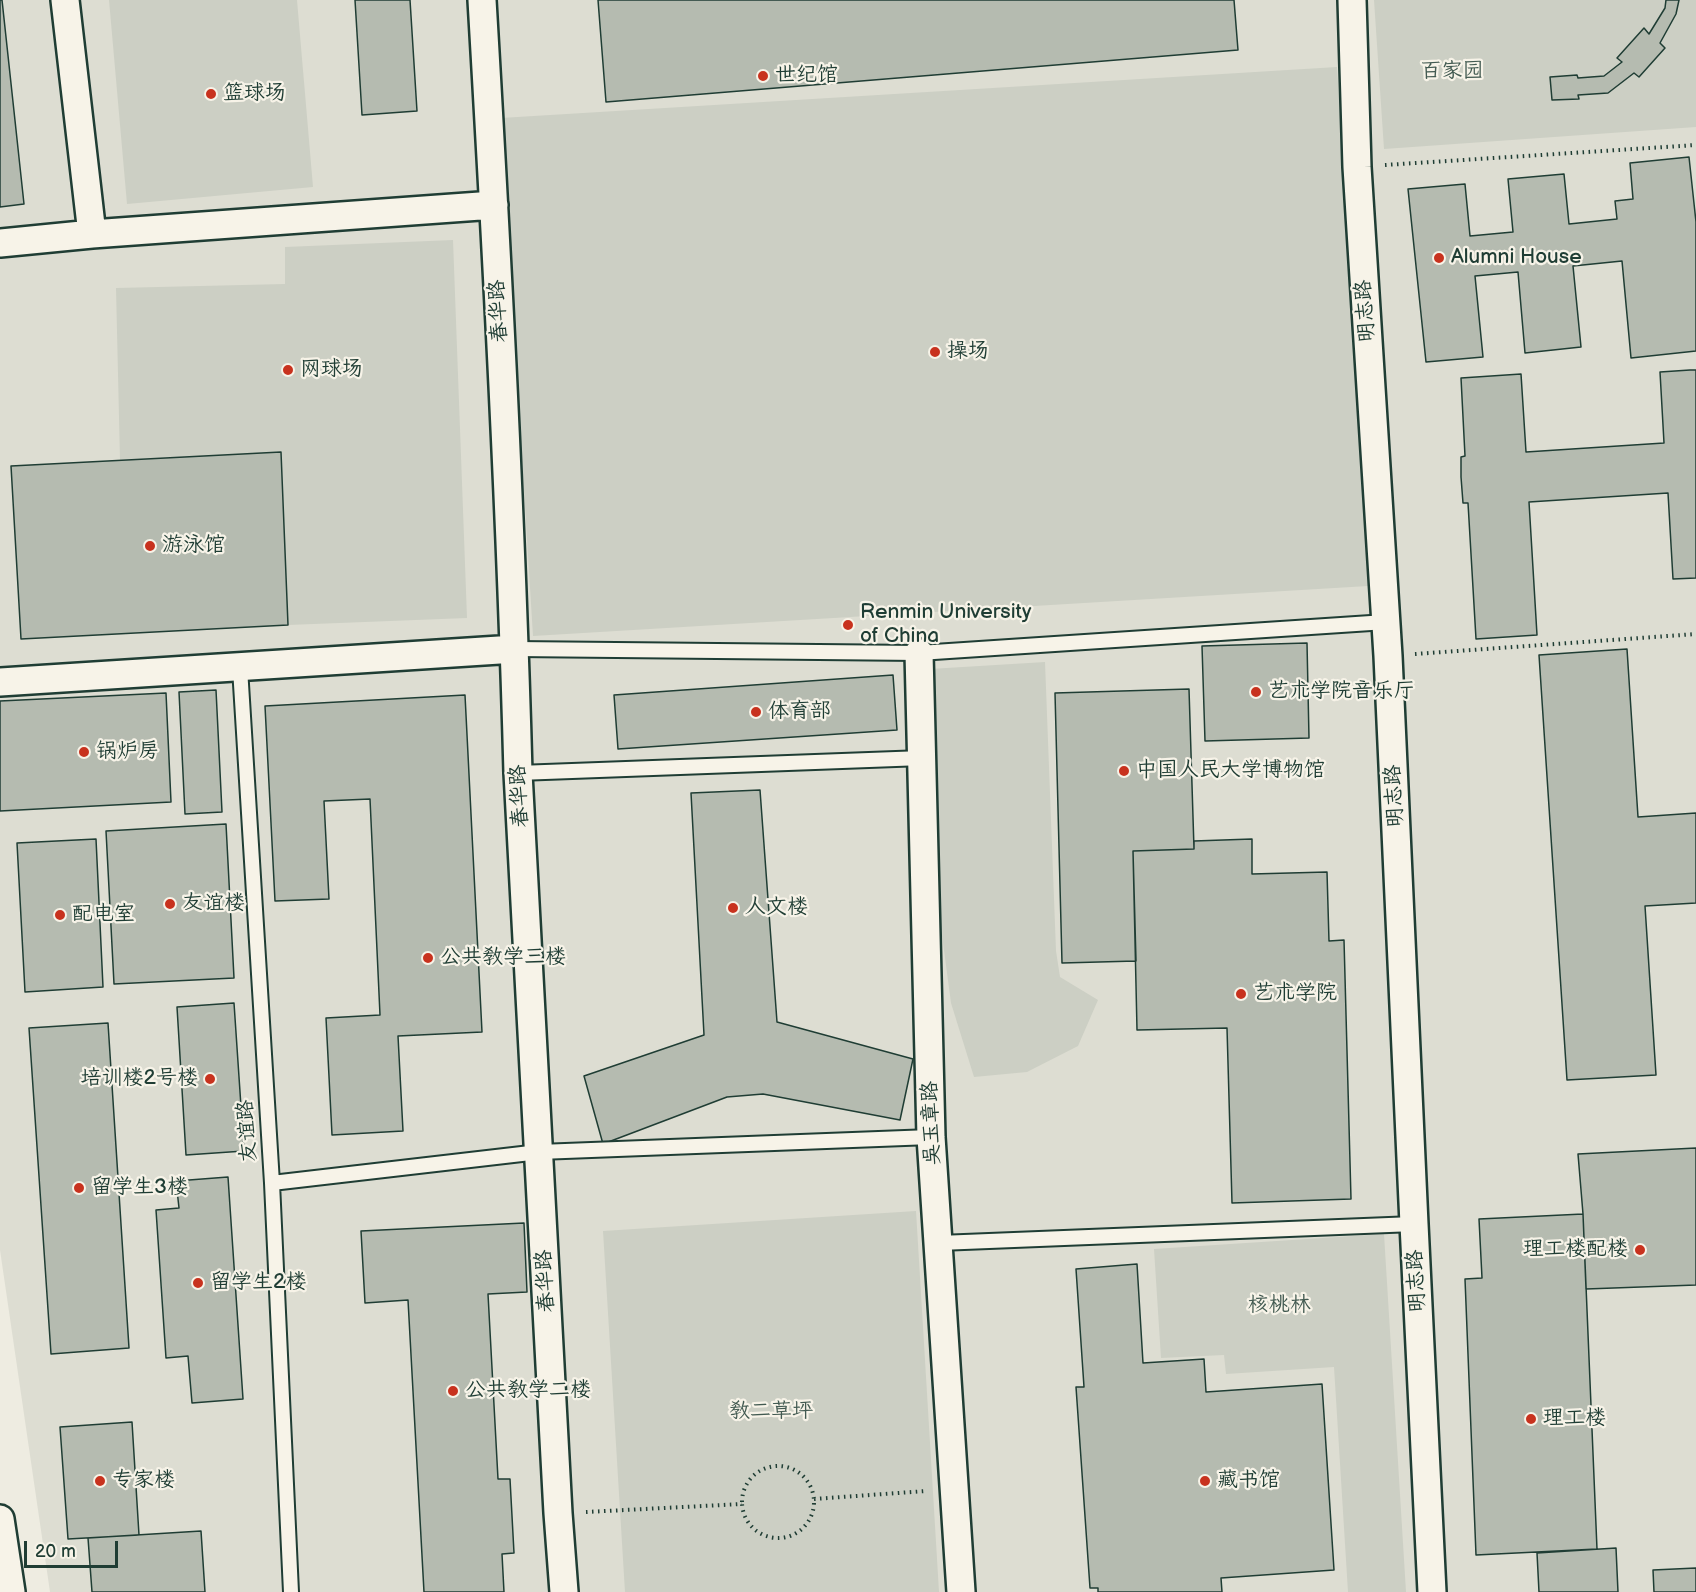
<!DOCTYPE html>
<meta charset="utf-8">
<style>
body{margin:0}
#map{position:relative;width:1696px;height:1592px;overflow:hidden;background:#eeece1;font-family:"Balsamiq Sans",sans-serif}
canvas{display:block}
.scale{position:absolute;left:24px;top:1541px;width:94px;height:27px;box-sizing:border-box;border:3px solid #1f3d34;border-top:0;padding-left:8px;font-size:18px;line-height:21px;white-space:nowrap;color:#1f3d34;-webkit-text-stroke:4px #f7f3e8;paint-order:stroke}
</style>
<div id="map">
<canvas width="1696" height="1592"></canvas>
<div class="scale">20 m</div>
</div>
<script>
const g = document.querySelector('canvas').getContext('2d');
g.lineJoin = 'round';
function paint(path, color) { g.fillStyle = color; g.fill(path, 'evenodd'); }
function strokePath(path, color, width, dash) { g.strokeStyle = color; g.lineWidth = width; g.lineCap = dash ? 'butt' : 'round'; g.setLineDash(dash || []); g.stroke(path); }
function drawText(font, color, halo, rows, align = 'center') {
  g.font = font + ' "Balsamiq Sans","LXGW WenKai TC",sans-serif'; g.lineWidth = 4.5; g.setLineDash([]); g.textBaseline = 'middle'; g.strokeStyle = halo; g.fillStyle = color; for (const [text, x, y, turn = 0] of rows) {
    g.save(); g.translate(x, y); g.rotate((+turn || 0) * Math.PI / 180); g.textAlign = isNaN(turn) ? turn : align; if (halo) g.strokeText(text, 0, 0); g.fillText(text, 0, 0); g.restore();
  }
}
const built = new Path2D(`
 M0,0H1696V1592H50L0,1250Z`);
const green = new Path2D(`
 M109,0H297L313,187L127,204Z
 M1374,0H1696V127L1384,149Z
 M1337,67L1368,586L533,636L501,118Z
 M453,240L467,618L288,625L281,452L120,460L116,288L285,284V247Z
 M1045,662L1056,951L1060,977L1098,1000L1078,1046L1027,1072L974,1077L951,1003L938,905L930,669Z
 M916,1211L939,1592H625L603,1231Z
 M1384,1234L1406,1592H1348L1334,1367L1226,1374L1224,1355L1161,1358L1154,1249Z`);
const building = new Path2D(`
 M0,0H2L24,204L0,207Z
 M355,0H410L417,111L362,115Z
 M598,0H1234L1238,50L606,102Z
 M1666,0H1679L1676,14L1660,43L1665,48L1639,77L1634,73L1608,93L1578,95L1579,99L1552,100L1550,77L1577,75L1578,78L1604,76L1622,62L1617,58L1644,28L1649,34L1665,8Z
 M1689,157L1696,222V351L1631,358L1622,261L1573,266L1581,347L1525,353L1518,272L1475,276L1483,357L1426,362L1408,189L1465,184L1470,236L1513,232L1508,179L1564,174L1569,224L1617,219L1615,201L1633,199L1630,163Z
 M1690,370H1696V578L1673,579L1668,493L1529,502L1537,635L1476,639L1468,503H1463L1461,477V457L1465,456L1461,378L1521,374L1526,452L1664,443L1660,372Z
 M281,452L288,625L21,639L11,466Z
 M1307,643L1309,738L1205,741L1202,646Z
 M1627,649L1638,817L1696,813V903L1645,906L1656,1075L1567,1080L1539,655Z
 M893,675L897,730L618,749L614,695Z
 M1189,689L1194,849L1133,851L1136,961L1062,963L1055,693Z
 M216,690L222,812L185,814L179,692Z
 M166,693L171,802L0,811V701Z
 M465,695L482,1032L398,1036L403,1131L332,1135L326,1018L380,1015L370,799L324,801L329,899L275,901L265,706Z
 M760,790L777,1022L913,1059L900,1120L763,1094L727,1097L603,1144L584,1076L704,1035L691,793Z
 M226,824L234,978L114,984L106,831Z
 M96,839L103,987L25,992L17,843Z
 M1252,839V874L1327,872L1329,941L1344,940L1351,1199L1232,1203L1227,1028L1137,1030L1133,851L1194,849V841Z
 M234,1003L244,1151L186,1155L177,1007Z
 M108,1023L129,1348L51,1354L29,1028Z
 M1696,1148V1285L1586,1289L1583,1214L1578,1154Z
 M228,1177L243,1399L192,1403L188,1356L166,1358L156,1210L179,1208L176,1181Z
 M1583,1214L1597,1549L1476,1555L1465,1279L1482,1278L1479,1219Z
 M524,1223L527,1292L488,1294L498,1479H510L514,1553L502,1554L504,1592H424L408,1300L365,1303L361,1231Z
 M1137,1264L1143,1363L1204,1359L1206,1392L1322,1384L1334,1570L1221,1578L1222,1592H1098V1588H1090L1076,1387H1084L1076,1269Z
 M132,1422L139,1535L68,1539L60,1427Z
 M201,1531L205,1592H92L88,1538Z
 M1616,1548L1618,1592H1539L1537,1553Z
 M1696,1568V1592H1654L1653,1570Z`);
const path = new Path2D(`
 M1385,165L1696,145
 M1415,654L1696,634
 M742 1502a36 36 0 1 1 72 0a36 36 0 1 1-72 0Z
 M814,1499L926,1491
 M586,1512L742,1504`);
const lane = new Path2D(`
 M515,649L919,653L1386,622
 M240,668L272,1183L291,1592
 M518,773L923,758
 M272,1183L539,1152L931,1137
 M939,1243L1414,1224`);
const street = new Path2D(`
 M65,0L92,234
 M482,0C497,257 511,515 518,773L558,1513L564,1592
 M1352,0L1357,167L1388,656L1414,1224L1432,1592
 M0,243L92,234L494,205
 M919,653L931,1137L961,1592
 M0,682L515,649
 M0,1519L11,1592`);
const markers = [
 [763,76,6,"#c8321e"],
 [211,94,6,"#c8321e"],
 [1439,258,6,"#c8321e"],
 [935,352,6,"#c8321e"],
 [288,370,6,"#c8321e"],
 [150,546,6,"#c8321e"],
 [848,625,6,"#c8321e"],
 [1256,692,6,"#c8321e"],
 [756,712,6,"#c8321e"],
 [84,752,6,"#c8321e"],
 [1124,771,6,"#c8321e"],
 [170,904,6,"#c8321e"],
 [733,908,6,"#c8321e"],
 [60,915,6,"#c8321e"],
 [428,958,6,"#c8321e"],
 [1241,994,6,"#c8321e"],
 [210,1079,6,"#c8321e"],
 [79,1188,6,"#c8321e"],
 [1640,1250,6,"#c8321e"],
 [198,1283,6,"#c8321e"],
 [453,1391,6,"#c8321e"],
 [1531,1419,6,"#c8321e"],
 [100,1481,6,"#c8321e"],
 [1205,1481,6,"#c8321e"]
];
const parkNames = [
 ["百家园",1452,72],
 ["核桃林",1279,1306],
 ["教二草坪",771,1412]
];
const poiNames = [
 ["世纪馆",775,76],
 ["篮球场",223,94],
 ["Alumni House",1451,258],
 ["操场",947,352],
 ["网球场",300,370],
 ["游泳馆",162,546],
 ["Renmin University",860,613],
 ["of China",860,637],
 ["艺术学院音乐厅",1268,692],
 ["体育部",768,712],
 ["锅炉房",96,752],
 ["中国人民大学博物馆",1136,771],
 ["友谊楼",182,904],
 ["人文楼",745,908],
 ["配电室",72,915],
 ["公共教学三楼",440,958],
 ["艺术学院",1253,994],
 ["培训楼2号楼",198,1079,"right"],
 ["留学生3楼",91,1188],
 ["理工楼配楼",1628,1250,"right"],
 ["留学生2楼",210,1283],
 ["公共教学二楼",465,1391],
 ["理工楼",1543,1419],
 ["专家楼",112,1481],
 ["藏书馆",1217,1481]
];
const streetNames = [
 ["春华路",499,311,-93],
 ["明志路",1366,311,-94],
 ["春华路",520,796,-93],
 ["明志路",1395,796,-93],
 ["吴玉章路",932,1123,-92],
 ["友谊路",248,1131,-94],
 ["春华路",546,1281,-93],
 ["明志路",1417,1281,-93]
];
paint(built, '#ddddd2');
paint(green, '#cccfc4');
paint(building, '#b5bbb0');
strokePath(building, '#1f3d34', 1.5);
strokePath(lane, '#1f3d34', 18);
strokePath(street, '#1f3d34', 32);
strokePath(path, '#1f3d34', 4, [1.5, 4.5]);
strokePath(lane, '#f7f3e8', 14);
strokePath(street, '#f7f3e8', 27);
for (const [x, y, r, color] of markers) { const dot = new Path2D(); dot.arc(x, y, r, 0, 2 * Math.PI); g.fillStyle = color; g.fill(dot); strokePath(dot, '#f7f3e8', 2); }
drawText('21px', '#425a51', '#f7f3e8', parkNames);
drawText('21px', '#1f3d34', '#f7f3e8', poiNames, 'left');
drawText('21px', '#1f3d34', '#f7f3e8', streetNames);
</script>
